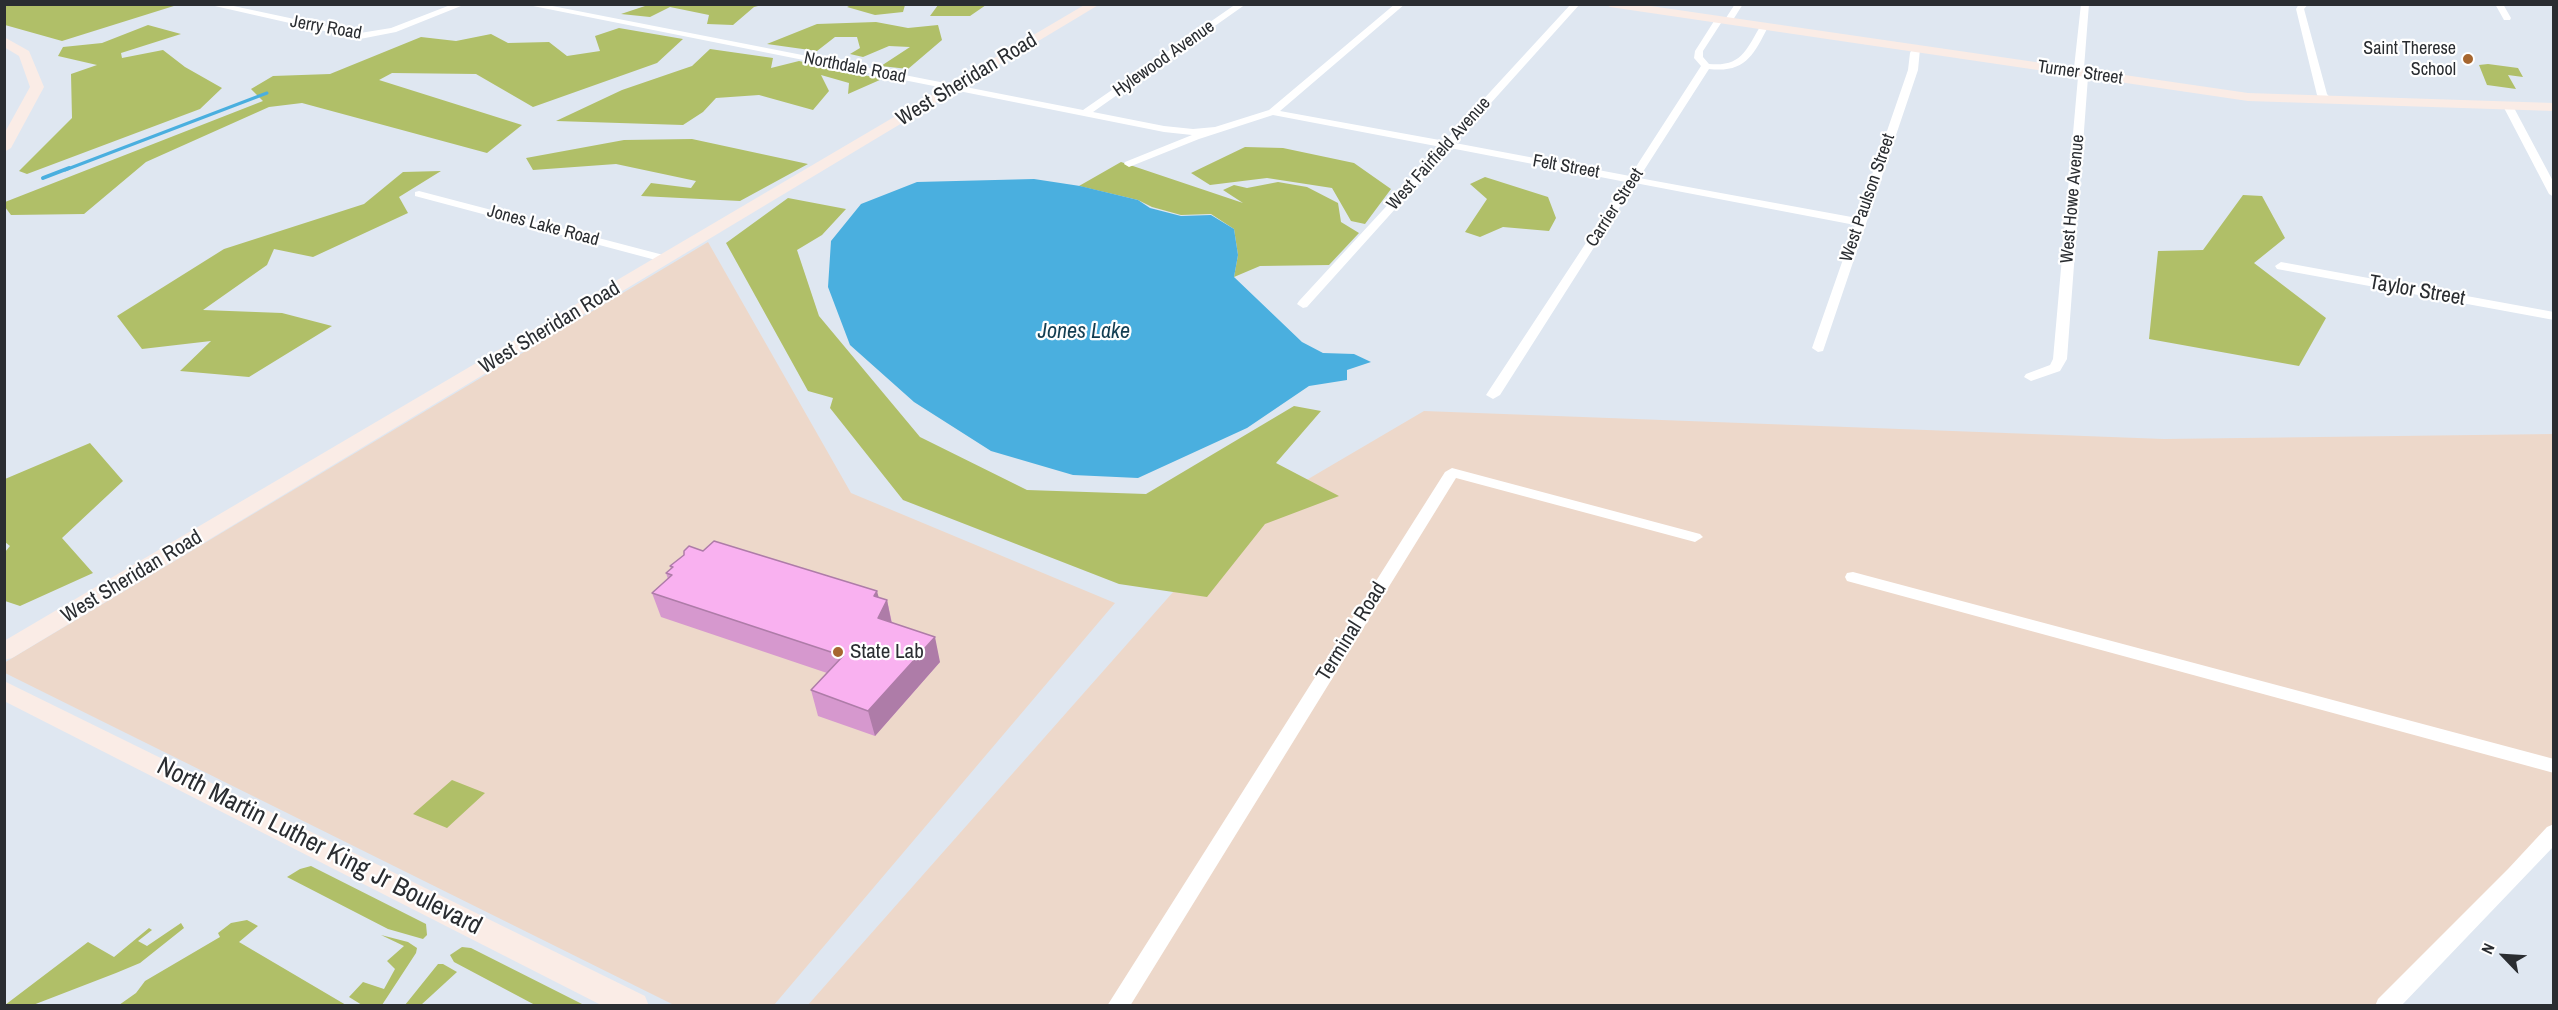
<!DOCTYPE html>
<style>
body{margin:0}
#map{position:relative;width:2558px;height:1010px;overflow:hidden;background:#dfe7f1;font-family:"Archivo Narrow",sans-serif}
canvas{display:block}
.frame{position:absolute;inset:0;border:6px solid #2a2d31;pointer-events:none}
.north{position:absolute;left:2474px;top:926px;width:60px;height:60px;-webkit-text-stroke:4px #fff;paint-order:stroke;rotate:295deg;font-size:16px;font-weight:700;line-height:24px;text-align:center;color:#2a2d31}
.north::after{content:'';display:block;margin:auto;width:21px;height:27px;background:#2a2d31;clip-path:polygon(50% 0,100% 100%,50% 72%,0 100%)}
</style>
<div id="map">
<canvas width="2558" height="1010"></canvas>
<div class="frame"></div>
<div class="north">N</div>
</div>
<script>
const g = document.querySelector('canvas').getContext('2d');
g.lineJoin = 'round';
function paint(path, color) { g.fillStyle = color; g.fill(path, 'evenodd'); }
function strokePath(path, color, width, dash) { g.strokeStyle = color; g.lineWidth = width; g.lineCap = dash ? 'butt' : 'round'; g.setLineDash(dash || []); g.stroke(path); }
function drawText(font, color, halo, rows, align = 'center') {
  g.font = font + ' "Archivo Narrow",sans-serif'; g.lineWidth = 4.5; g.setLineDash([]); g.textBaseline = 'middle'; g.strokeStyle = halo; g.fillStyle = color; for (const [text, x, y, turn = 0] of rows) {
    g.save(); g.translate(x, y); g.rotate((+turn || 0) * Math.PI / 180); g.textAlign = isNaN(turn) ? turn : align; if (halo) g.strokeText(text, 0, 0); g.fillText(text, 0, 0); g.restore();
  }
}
const industrial = new Path2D(`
 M708,242L851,493L1115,603L774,1005H674L5,673L4,663Z
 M1424,411L2164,439L2553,434V832L2386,1005L807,1006L1235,522Z`);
const green = new Path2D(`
 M651,4H762V5L754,7L733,25L707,24L709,15L670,7L650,17L621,14Z
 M853,4H905V5L903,12L875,15L847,7Z
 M4,5L5,4L177,5L62,41L5,25Z
 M938,5V4L986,5L970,16H930Z
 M876,22L908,28L938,25L942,40L908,69L881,66L910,47L889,46L863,57L850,54L860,48L857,37H835L817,51L767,44L817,24Z
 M148,25L181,34L121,53L122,58L163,50L185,67L222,88L200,109L27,174L19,171L72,118L71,74L97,65L58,56L63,47L102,43Z
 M619,28L683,39L657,63L533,107L476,74L392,73L379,80L522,125L487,153L302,103L269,107L146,162L84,214L11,215L5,207V202L263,101L251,89L273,76L330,74L421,37L456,41L491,34L508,43L549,42L567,56L600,51L595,36Z
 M710,49L773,58L771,68L799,61L882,79L848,94L849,83L821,75L829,91L813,110L759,95L716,98L703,112L683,125L556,121L622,90L692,66Z
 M2488,64L2518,68L2523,77L2508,75L2516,89L2487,85L2479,65Z
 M692,139L808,164L740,201L641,196L651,183L691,188L696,181L616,164L533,170L526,158L624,140Z
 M1245,147L1283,148L1354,163L1391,189L1365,224L1351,221L1332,188L1267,178L1210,185L1191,173Z
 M1121,162L1243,203L1223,190L1234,185L1247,188L1278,182L1307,187L1338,203L1341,222L1359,233L1329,265L1260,266L1234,277L1238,255L1234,229L1211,214L1181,215L1152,207L1138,200L1079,186Z
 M441,171L399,197L408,213L313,257L274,249L267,265L203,310L282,313L332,326L249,377L180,371L211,341L142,349L117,316L224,249L364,204L403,172Z
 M1485,177L1548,197L1556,218L1549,231L1503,227L1480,237L1465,232L1487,199L1470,184Z
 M2243,195L2262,196L2285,238L2254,263L2326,318L2299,366L2149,339L2158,251L2203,250Z
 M788,198L846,209L822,235L797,250L819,316L920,437L1027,490L1146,494L1294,406L1321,411L1276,463L1339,496L1265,524L1207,597L1119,584L903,500L830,408L833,398L808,391L726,243Z
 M90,443L123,481L62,538L93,573L20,606L5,601V552L10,546L5,542V479Z
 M452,780L485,793L447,828L413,814Z
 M311,866L426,924L427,935L423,939L388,929L287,877L300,869Z
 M247,920L258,926L239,942L346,1005H119L136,993L145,981L220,937L218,933L231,923Z
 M181,923L184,928L140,963L116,973L33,1005H5L88,942L114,957L149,928L152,930L138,941L147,946Z
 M381,935L408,942L417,948L416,953L382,1005H362L349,997L363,982L384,989L395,969L387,961L404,946Z
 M462,947L471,948L584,1005H535L454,962L450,955Z
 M438,964H443L457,972L421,1005H405Z`);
const water = new Path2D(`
 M1034,179L1080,186L1138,200L1150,208L1181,216L1211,215L1234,229L1238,255L1234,277L1302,342L1323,353L1354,354L1371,362L1347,370V380L1309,386L1247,428L1138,478L1073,475L991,451L914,402L850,345L828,287L831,241L861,204L917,182Z`);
const streamFar1 = new Path2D(`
 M65,170L267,93`);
const stream = new Path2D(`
 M43,178L69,168`);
const street = new Path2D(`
 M206,4H224L360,33L391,28L453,4H466L396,32L360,39Z
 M523,4H542L1083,110L1236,4H1246L1093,112L1164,126L1193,129L1215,127L1269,110L1395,4H1405L1280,111L1445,141L1571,4H1580L1455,143L1630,176L1701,66L1694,58L1695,51L1716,18L1723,20L1703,51V57L1709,64C1742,67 1746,50 1761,25L1764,24L1768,27C1753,56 1745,73 1709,69L1639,178L1857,218L1908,70L1910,53L1913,47L1920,49L1918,70L1823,351L1818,352L1812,348L1855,225L1635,183L1500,395L1493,399L1486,395L1626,182L1450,148L1307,307L1303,308L1297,304L1299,301L1441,147L1273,115L1199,139L1129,167L1124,164L1125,162L1192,135L1164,132Z
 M1735,4H1743L1731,23H1725L1724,21Z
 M2081,4H2089L2084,68L2088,77L2067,359L2060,371L2031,381L2024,377L2026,374L2050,365L2053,359L2078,77L2074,68Z
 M2299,4H2308L2304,9L2327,94L2332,100L2330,102H2324L2317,95L2296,9Z
 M2495,4H2503L2511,18L2510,20H2504Z
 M2508,103L2513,106L2554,183V197L2549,194L2503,106Z
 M419,191L671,257L673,259L667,263L415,196V192Z
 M2281,262L2554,312V320L2277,269L2275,266Z
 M1452,468L1700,534L1703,537L1695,542L1456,478L1130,1006H1107L1445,472Z
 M1853,572L2554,759V773L1847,581L1845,577L1847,573Z
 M2554,824V846L2401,1006H2375L2378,999L2508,869L2547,827Z`);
const secondary = new Path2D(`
 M1086,4H1100L12,658L4,660V641Z
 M1605,4H1637L2248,93L2554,103V111L2248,101L1610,7Z
 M4,37L29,51L44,87L11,148L4,152V134L30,87L19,56L4,47Z
 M4,681L645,996L649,1006H603L4,701Z`);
const wall = new Path2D(`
 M703,551L887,600L892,623L940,662L875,736L818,716L811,690L827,673L661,617L652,593L668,579L666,573L671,569L670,566Z`);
const shadedWall = new Path2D(`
 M877,591L882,610L887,600L892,625L884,643L874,596Z
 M935,637L940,662L875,736L868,711Z`);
const building = new Path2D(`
 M714,541L877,591L874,596L887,600L878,618L935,637L868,711L811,690L843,656L652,593L672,575L666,573L673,567L670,566L684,555V551L689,546L703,551Z`);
const markers = [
 [2468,59,6,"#a6662f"],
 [838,652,6,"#a6662f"]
];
const farStreetnames = [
 ["Jerry Road",326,28,10],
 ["Hylewood Avenue",1164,59,-35],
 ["Northdale Road",855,68,11],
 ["Turner Street",2080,73,8],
 ["West Fairfield Avenue",1439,154,-48],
 ["Felt Street",1566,167,10],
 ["West Paulson Street",1868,198,-71],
 ["West Howe Avenue",2073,199,-85],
 ["Carrier Street",1615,208,-57],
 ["Jones Lake Road",543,226,15]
];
const farPoinames = [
 ["Saint Therese",2456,49],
 ["School",2456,70]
];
const streetNames = [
 ["West Sheridan Road",967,80,-31],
 ["Taylor Street",2417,291,10],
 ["West Sheridan Road",550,328,-31],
 ["West Sheridan Road",132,577,-31],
 ["Terminal Road",1352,632,-58]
];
const poiNames = [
 ["State Lab",850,652]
];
const waterNames = [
 ["Jones Lake",1084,332]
];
const nearStreetnames = [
 ["North Martin Luther King Jr Boulevard",319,847,27]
];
paint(industrial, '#edd8ca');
paint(green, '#b0bf68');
paint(water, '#4aafdf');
strokePath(streamFar1, '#4aafdf', 3);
strokePath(stream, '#4aafdf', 4);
paint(street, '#fff');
paint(secondary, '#faece6');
paint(wall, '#d698ce');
paint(shadedWall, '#ae7ca8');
paint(building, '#f9b1f0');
strokePath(building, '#ae7ca8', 1.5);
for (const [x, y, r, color] of markers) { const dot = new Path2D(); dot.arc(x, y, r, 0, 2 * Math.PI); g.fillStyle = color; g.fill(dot); strokePath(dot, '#fff', 2); }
drawText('18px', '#2a2d31', '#fff', farStreetnames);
drawText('18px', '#2a2d31', '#fff', farPoinames, 'right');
drawText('21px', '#2a2d31', '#fff', streetNames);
drawText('21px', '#2a2d31', '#fff', poiNames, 'left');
drawText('italic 22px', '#133e52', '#fff', waterNames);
drawText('26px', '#2a2d31', '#fff', nearStreetnames);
</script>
